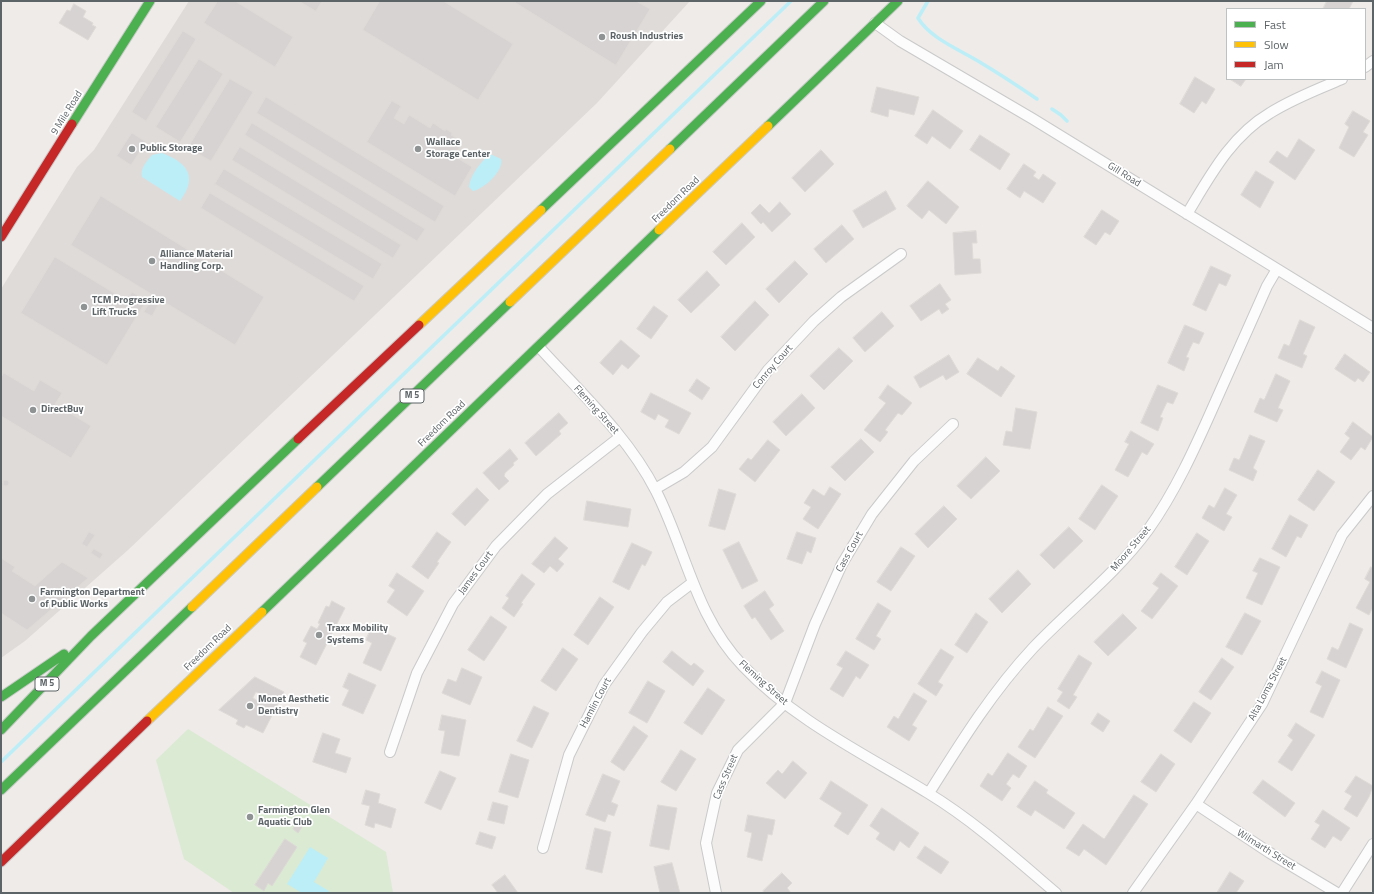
<!DOCTYPE html>
<style>
body{margin:0}
#map{position:relative;width:1374px;height:894px;overflow:hidden;background:#eeebe8;font-family:"Titillium Web",sans-serif}
canvas{display:block}
.frame{position:absolute;inset:0;border:2px solid #5d6467;pointer-events:none}
.legend{position:absolute;left:1226px;top:8px;width:140px;height:72px;box-sizing:border-box;background:#fff;border:1px solid #bec1c2;margin:0;padding:5px 7px;list-style:none;font-size:12px;color:#5d6467}
.legend li{display:flex;align-items:center;gap:8px;height:20px}
.legend b{width:20px;border:1px solid #bec1c2}
</style>
<div id="map">
<canvas width="1374" height="894"></canvas>
<div class="frame"></div>
<ul class="legend">
<li><b style="height:5px;background:#4caf50"></b>Fast</li>
<li><b style="height:5px;background:#ffc107"></b>Slow</li>
<li><b style="height:5px;background:#c62828"></b>Jam</li>
</ul>
</div>
<script>
const g = document.querySelector('canvas').getContext('2d');
g.lineJoin = 'round';
function paint(path, color) { g.fillStyle = color; g.fill(path, 'evenodd'); }
function strokePath(path, color, width, dash) { g.strokeStyle = color; g.lineWidth = width; g.lineCap = dash ? 'butt' : 'round'; g.setLineDash(dash || []); g.stroke(path); }
function drawText(font, color, halo, rows, align = 'center') {
  g.font = font + ' "Titillium Web",sans-serif'; g.lineWidth = 3.5; g.setLineDash([]); g.textBaseline = 'middle'; g.strokeStyle = halo; g.fillStyle = color; for (const [text, x, y, turn = 0] of rows) {
    g.save(); g.translate(x, y); g.rotate((+turn || 0) * Math.PI / 180); g.textAlign = isNaN(turn) ? turn : align; if (halo) g.strokeText(text, 0, 0); g.fillText(text, 0, 0); g.restore();
  }
}
const industrial = new Path2D(`
 M189,1H690L597,103L310,377L128,550L25,641L1,658V289L77,167L94,150Z`);
const green = new Path2D(`
 M188,729L386,852L393,893H234L184,859L156,760Z`);
const water = new Path2D(`
 M162,153C188,163 198,177 180,201L142,177C140,168 147,161 152,155Z
 M490,154L501,159C504,171 484,189 473,191L469,187C470,175 481,162 490,154Z
 M310,847L328,858L314,882L329,891L328,893H302L287,884Z`);
const stream = new Path2D(`
 M928,1L918,18C930,38 958,49 978,61C998,73 1018,86 1037,99
 M1052,109L1061,115L1067,121
 M1,762L791,1`);
const building = new Path2D(`
 M218,1H235L293,37L275,67L204,23Z
 M299,1H322L316,11Z
 M380,1H443L513,44L478,100L363,30Z
 M513,1H636L650,9L616,65Z
 M1327,1H1353L1349,9H1323Z
 M74,4L86,11L83,17L93,23L92,25L96,27L88,40L59,23L67,10L70,11Z
 M183,31L196,39L146,121L132,112Z
 M199,59L223,74L180,142L156,127Z
 M1195,77L1215,89L1206,104L1202,101L1194,113L1180,104Z
 M230,79L253,92L211,161L188,148Z
 M1230,79H1246L1241,86Z
 M877,87L919,97L914,115L889,109L888,117L871,112Z
 M266,97L444,206L435,222L257,113Z
 M392,101L401,106L394,118L404,124L409,115L430,128L433,123L445,131L446,129L452,133L451,135L463,142L454,156L472,167L455,196L367,142Z
 M933,110L963,131L950,149L932,136L927,144L915,136Z
 M1353,111L1370,121L1363,132L1368,135L1354,157L1339,148L1349,127L1345,124Z
 M252,123L425,229L417,241L245,135Z
 M132,133L146,142L131,165L117,156Z
 M980,135L1010,154L1000,170L970,150Z
 M1299,139L1315,150L1295,180L1269,162L1277,151L1287,158Z
 M240,147L401,245L393,258L232,160Z
 M821,150L834,164L805,192L792,178Z
 M1024,164L1036,172L1033,176L1039,180L1043,174L1056,183L1043,203L1024,191L1020,198L1007,189Z
 M224,169L382,264L373,279L215,184Z
 M1256,171L1274,182L1260,208L1241,195Z
 M928,181L959,207L946,224L929,210L922,219L907,206Z
 M886,191L896,209L863,228L853,211Z
 M210,193L364,286L354,301L201,208Z
 M101,196L264,297L235,345L71,245Z
 M780,202L791,214L772,232L763,222L761,224L751,213L760,204L769,213Z
 M1102,210L1119,221L1110,235L1105,232L1096,245L1084,237Z
 M742,223L755,237L726,265L713,252Z
 M842,225L854,239L826,263L814,249Z
 M976,231L977,243H972L973,259H980L981,273L955,275L953,233Z
 M55,257L127,301L132,292L146,301L107,365L21,313Z
 M795,261L808,274L779,303L766,289Z
 M1211,266L1231,275L1226,286L1219,283L1206,311L1193,305Z
 M707,271L720,285L691,313L678,300Z
 M940,284L951,300L945,304L949,309L942,314L939,309L921,321L910,306Z
 M151,301L158,305L152,316L144,312Z
 M755,301L769,315L735,351L721,337Z
 M654,306L668,316L651,339L637,329Z
 M882,312L894,326L865,352L853,338Z
 M1300,320L1315,327L1303,354L1307,356L1302,368L1278,358L1284,344L1289,346Z
 M1185,325L1204,333L1199,344L1193,342L1186,357L1189,358L1184,371L1168,363Z
 M621,340L640,356L628,369L622,364L613,375L600,363Z
 M839,348L853,361L824,390L810,376Z
 M1345,354L1370,372L1363,382L1358,378L1355,382L1335,369Z
 M949,355L959,372L946,380L943,375L920,388L914,377Z
 M978,358L998,371L1001,366L1015,376L1001,397L967,374Z
 M4,373L34,391L40,380L62,393L55,404L91,426L71,458L1,416V378Z
 M1276,374L1290,381L1278,408L1283,410L1277,422L1254,412L1260,398L1264,400Z
 M697,379L710,388L702,400L689,391Z
 M888,385L912,403L902,415L898,413L885,430L888,432L880,442L864,430L886,403L879,398Z
 M1158,385L1178,393L1173,404L1167,402L1160,417L1163,418L1158,431L1141,423Z
 M651,393L691,413L679,434L665,427L669,420L658,414L655,420L641,412Z
 M802,394L815,408L786,436L773,422Z
 M1016,408L1037,412L1030,449L1003,445L1006,431L1012,432Z
 M559,413L568,423L559,431L561,434L536,456L525,443Z
 M1353,422L1373,437L1365,450L1361,447L1351,460L1340,452L1350,438L1345,434Z
 M1131,431L1154,444L1147,455L1142,452L1128,477L1115,470L1129,444L1125,442Z
 M1250,435L1265,441L1253,468L1257,471L1253,481L1229,470L1234,458L1239,460Z
 M861,439L874,452L845,481L831,467Z
 M768,440L780,450L755,482L739,469L748,458L751,460Z
 M510,449L518,459L513,463L514,465L505,473L504,476L509,481L499,490L483,473Z
 M986,457L1000,471L971,499L957,486Z
 M1318,470L1335,482L1314,511L1298,500Z
 M1,478L3,484L1,493Z
 M3 483a3 3 0 1 1 6 0a3 3 0 1 1-6 0Z
 M1102,485L1118,496L1095,530L1079,519Z
 M830,487L841,494L818,529L803,519L811,507L804,503L813,489L824,496Z
 M477,488L489,500L465,526L452,514Z
 M1225,488L1237,495L1226,514L1232,517L1224,531L1202,518L1209,505L1214,508Z
 M719,489L736,494L725,530L709,526Z
 M587,501L631,509L628,527L584,520Z
 M944,506L957,519L928,548L915,534Z
 M1290,515L1308,525L1301,538L1297,536L1286,557L1272,549Z
 M1069,527L1083,541L1054,569L1040,555Z
 M89,532L95,535L87,547L82,544Z
 M437,532L451,542L437,562L439,563L428,579L412,567Z
 M797,532L816,538L811,553L807,551L802,564L787,559Z
 M1197,533L1209,541L1187,575L1175,567Z
 M555,537L568,548L558,559L564,564L557,572L550,566L544,573L532,564Z
 M739,542L758,581L742,589L723,550Z
 M632,543L652,552L645,566L642,564L629,590L613,582Z
 M901,547L915,556L891,591L877,582Z
 M94,549L103,554L100,559L91,553Z
 M1,558L15,567L12,571L35,586L62,562L88,578L27,630L1,613Z
 M1260,558L1280,567L1262,605L1246,598L1258,573L1253,571Z
 M1371,567L1373,568V607L1369,615L1356,608L1370,582L1365,579Z
 M1018,570L1031,584L1002,613L989,599Z
 M397,573L424,591L407,616L387,602L395,590L389,586Z
 M1161,573L1178,586L1152,619L1141,611L1159,588L1153,584Z
 M522,574L535,584L521,603L523,604L514,617L502,608L509,598L506,596Z
 M765,591L774,605L769,609L784,631L771,640L755,617L752,619L744,606Z
 M600,597L614,607L588,645L574,635Z
 M332,601L345,608L316,665L300,657L307,643L303,641L311,626L317,629L320,624L318,623L326,606L329,607Z
 M878,603L891,611L876,636L881,639L874,650L856,639Z
 M976,613L988,622L967,653L955,645Z
 M1245,613L1261,621L1242,655L1226,647Z
 M1123,614L1137,628L1108,656L1094,642Z
 M491,616L507,627L484,661L468,650Z
 M1350,623L1363,629L1346,668L1327,659L1332,647L1338,650Z
 M372,627L396,638L381,671L363,663L372,643L366,640Z
 M563,648L578,659L556,691L541,681Z
 M941,649L954,657L938,682L943,685L936,696L918,684Z
 M672,651L691,666L694,663L704,671L693,686L663,662Z
 M846,651L869,665L860,679L856,676L843,697L830,689L843,668L837,665Z
 M1079,655L1092,663L1073,695L1077,697L1069,709L1057,701L1063,692L1058,689Z
 M1222,658L1234,667L1211,700L1199,692Z
 M462,668L482,677L470,705L442,693L448,679L456,682Z
 M1322,671L1340,680L1323,718L1310,712L1322,686L1316,683Z
 M349,673L376,685L363,714L342,705L349,690L343,687Z
 M255,677L284,692L263,733L246,725L244,728L236,724L238,720L219,710ZM256,692L263,695L259,702L253,698Z
 M648,681L665,691L647,723L629,713Z
 M708,688L725,700L702,735L684,723Z
 M914,693L927,701L912,725L917,728L909,741L887,727L894,716L898,719Z
 M1194,702L1211,713L1191,743L1174,731Z
 M534,706L549,713L532,748L517,741Z
 M1048,707L1063,716L1035,758L1018,747L1030,729L1033,731Z
 M1098,713L1110,721L1103,732L1091,724Z
 M442,715L466,720L459,756L441,753L445,731L439,730Z
 M1296,723L1315,735L1292,771L1278,762L1293,740L1288,736Z
 M634,726L648,736L624,771L611,762Z
 M323,733L340,739L335,753L351,758L346,773L313,762Z
 M681,750L696,759L676,791L661,782Z
 M1008,753L1027,766L1019,778L1013,774L1006,784L1011,788L1002,801L980,786L988,773L992,776Z
 M511,754L529,760L518,798L499,792Z
 M1161,754L1175,764L1156,792L1141,782Z
 M793,761L807,773L785,799L766,783L778,770L782,774Z
 M440,771L456,778L441,810L425,803Z
 M603,774L620,781L611,802L618,805L614,816L608,814L605,822L586,815Z
 M1356,776L1373,786L1369,797L1357,817L1344,809L1352,796L1345,792Z
 M1263,780L1295,803L1285,817L1253,793Z
 M831,781L868,805L848,835L834,826L842,813L820,799Z
 M1035,781L1048,790L1046,793L1075,813L1064,829L1035,810L1031,816L1017,807Z
 M366,790L380,794L378,803L396,809L391,828L375,823L374,828L365,825L370,806L362,804Z
 M1134,795L1148,804L1106,865L1084,849L1079,856L1066,848L1083,824L1104,839Z
 M493,802L508,806L504,824L488,820Z
 M658,805L677,808L669,850L650,846Z
 M882,808L919,833L909,848L900,841L894,851L876,839L880,833L870,826Z
 M1323,810L1350,828L1341,841L1333,836L1325,848L1311,839L1320,825L1315,822Z
 M748,815L775,820L772,835L768,834L762,861L747,857L752,833L745,831Z
 M297,823L302,827L298,833L293,829Z
 M595,828L611,832L602,873L586,869Z
 M480,832L496,837L492,849L476,844Z
 M285,839L297,847L272,886L268,883L264,891L255,885Z
 M925,846L949,862L941,874L917,858Z
 M672,863L680,893H660L654,867Z
 M1230,872L1244,881L1236,893H1217Z
 M782,873L792,883L787,888L791,893H764L763,891Z
 M505,875L518,893H498L492,885Z`);
const street = new Path2D(`
 M875,23L900,41L1033,119L1373,328
 M1365,67L1373,61
 M1187,214C1210,176 1231,136 1270,113C1292,99 1318,89 1342,79
 M539,347C580,392 628,436 656,491C686,550 695,616 743,666C795,721 865,754 928,793C974,821 1015,858 1056,893
 M655,489L684,472L712,447L768,370L814,321L841,297L901,254
 M390,752L417,673L453,604L496,546L547,494L620,437
 M929,793C961,742 992,692 1033,648C1071,608 1115,575 1148,530C1175,492 1195,448 1214,405C1232,365 1249,326 1267,286L1277,269
 M1196,804L1270,853L1337,893
 M543,848L569,755L604,685L642,632L667,602L692,583
 M716,893L706,843L717,793L738,750L785,703L815,624L842,564L872,514L914,461L953,424
 M1133,893L1196,804L1262,704L1342,535L1373,496
 M1342,893L1373,844`);
const fast = new Path2D(`
 M72,124L150,1
 M768,126L898,1
 M670,149L824,1
 M541,210L761,1
 M317,487L510,302
 M262,612L659,230
 M1,697L64,654
 M1,730L91,636L298,439
 M1,790L192,607`);
const slow = new Path2D(`
 M659,230L768,126
 M510,302L670,149
 M419,325L541,210
 M192,607L317,487
 M147,721L262,612`);
const jam = new Path2D(`
 M1,237L72,124
 M298,439L419,325
 M1,862L147,721`);
const markers = [
 [602,37,4,"#909394"],
 [132,149,4,"#909394"],
 [418,149,4,"#909394"],
 [152,261,4,"#909394"],
 [84,307,4,"#909394"],
 [33,410,4,"#909394"],
 [32,599,4,"#909394"],
 [319,635,4,"#909394"],
 [250,706,4,"#909394"],
 [250,817,4,"#909394"]
];
const shields = [
 [412,396,24],
 [47,684,24]
];
const shieldNames = [
 ["M 5",412,396],
 ["M 5",47,684]
];
const poiNames = [
 ["Roush Industries",610,37],
 ["Wallace",426,143],
 ["Storage Center",426,155],
 ["Public Storage",140,149],
 ["Alliance Material",160,255],
 ["Handling Corp.",160,267],
 ["TCM Progressive",92,301],
 ["Lift Trucks",92,313],
 ["DirectBuy",41,410],
 ["Farmington Department",40,593],
 ["of Public Works",40,605],
 ["Traxx Mobility",327,629],
 ["Systems",327,641],
 ["Monet Aesthetic",258,700],
 ["Dentistry",258,712],
 ["Farmington Glen",258,811],
 ["Aquatic Club",258,823]
];
const streetNames = [
 ["9 Mile Road",67,113,-58],
 ["Gill Road",1124,175,32],
 ["Freedom Road",676,200,-44],
 ["Conroy Court",773,367,-49],
 ["Fleming Street",596,410,48],
 ["Freedom Road",442,424,-44],
 ["Moore Street",1131,549,-50],
 ["Cass Court",850,552,-61],
 ["James Court",476,573,-54],
 ["Freedom Road",208,648,-44],
 ["Fleming Street",763,683,42],
 ["Alta Loma Street",1268,689,-62],
 ["Hamlin Court",596,703,-62],
 ["Cass Street",726,777,-67],
 ["Wilmarth Street",1266,850,32]
];
paint(industrial, '#dfdbd9');
paint(green, '#dbead2');
paint(water, '#bceef8');
strokePath(stream, '#bceef8', 3.5);
paint(building, '#d6d3d2');
strokePath(building, '#dedad7', 1);
strokePath(street, '#cacaca', 12);
strokePath(fast, '#cacaca', 11);
strokePath(slow, '#cacaca', 11);
strokePath(jam, '#cacaca', 11);
strokePath(street, '#fcfcfc', 10);
strokePath(fast, '#4caf50', 9);
strokePath(slow, '#ffc107', 9);
strokePath(jam, '#c62828', 9);
for (const [x, y, r, color] of markers) { const dot = new Path2D(); dot.arc(x, y, r, 0, 2 * Math.PI); g.fillStyle = color; g.fill(dot); strokePath(dot, '#fff', 1.5); }
for (const [x, y, w] of shields) { const box = new Path2D(); box.roundRect(x - w / 2, y - 7, w, 14, 3); g.fillStyle = '#fff'; g.fill(box); strokePath(box, '#5d6467', 1); }
drawText('bold 9px', '#5d6467', null, shieldNames);
drawText('bold 10px', '#5d6467', '#fff', poiNames, 'left');
drawText('10px', '#5d6467', '#fff', streetNames);
</script>
